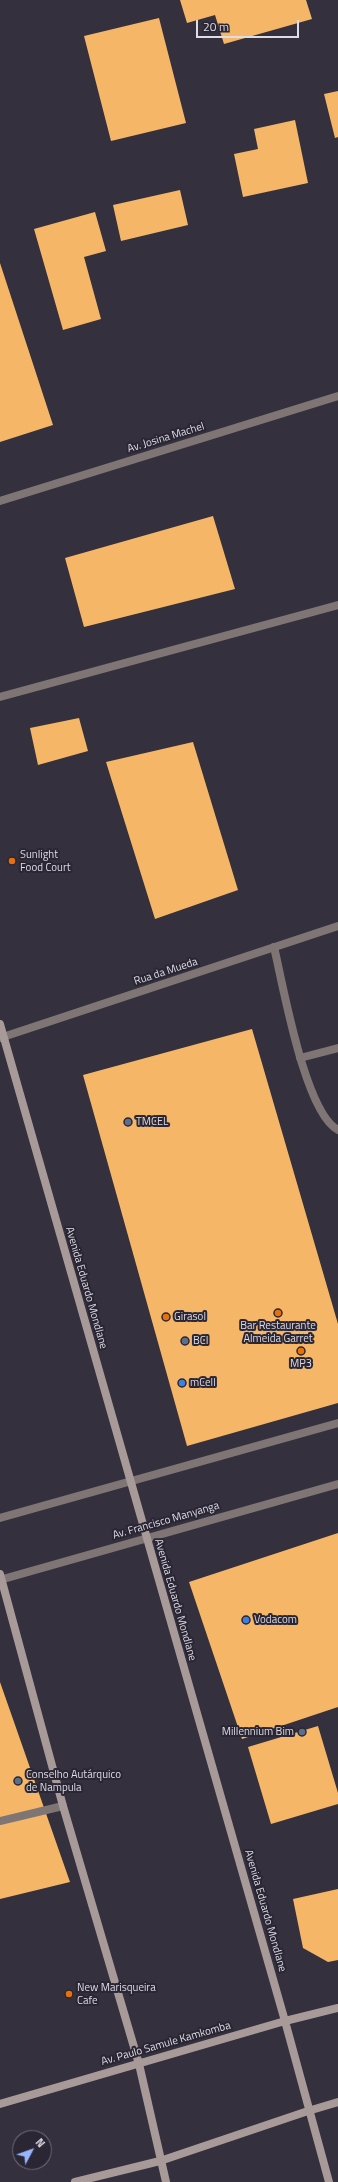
<!DOCTYPE html>
<meta charset="utf-8">
<style>
body{margin:0}
#map{position:relative;width:338px;height:2182px;overflow:hidden;background:#34303e;font-family:"Titillium Web",sans-serif}
canvas{display:block}
.north{position:absolute;left:12px;top:2130px;width:40px;height:40px;box-sizing:border-box;background:#2a2634;border:1px solid #726f7b;border-radius:50%;rotate:49deg;font-size:11px;font-weight:700;line-height:16px;text-align:center;color:#dedce5}
.north::after{content:'';display:block;margin:auto;width:14px;height:18px;background:#97b6fd;clip-path:polygon(50% 0,100% 100%,50% 72%,0 100%)}
.scale{position:absolute;left:196px;top:20px;width:103px;height:18px;box-sizing:border-box;border:2px solid #dedce5;border-top:0;padding-left:5px;font-size:12px;line-height:14px;white-space:nowrap;color:#dedce5;-webkit-text-stroke:3px #2a2634;paint-order:stroke}
</style>
<div id="map">
<canvas width="338" height="2182"></canvas>
<div class="north">N</div>
<div class="scale">20 m</div>
</div>
<script>
const g = document.querySelector('canvas').getContext('2d');
g.lineJoin = 'round';
function paint(path, color) { g.fillStyle = color; g.fill(path, 'evenodd'); }
function strokePath(path, color, width, dash) { g.strokeStyle = color; g.lineWidth = width; g.lineCap = dash ? 'butt' : 'round'; g.setLineDash(dash || []); g.stroke(path); }
function drawText(font, color, halo, rows, align = 'center') {
  g.font = font + ' "Titillium Web",sans-serif'; g.lineWidth = 4; g.setLineDash([]); g.textBaseline = 'middle'; g.strokeStyle = halo; g.fillStyle = color; for (const [text, x, y, turn = 0] of rows) {
    g.save(); g.translate(x, y); g.rotate((+turn || 0) * Math.PI / 180); g.textAlign = isNaN(turn) ? turn : align; if (halo) g.strokeText(text, 0, 0); g.fillText(text, 0, 0); g.restore();
  }
}
const building = new Path2D(`
 M180,0H306L312,19L224,44L215,15L187,23Z
 M159,18L186,123L111,141L84,36Z
 M338,91V137L335,138L324,94Z
 M295,120L308,183L243,197L234,154L258,149L254,129Z
 M180,190L188,225L121,241L113,205Z
 M95,212L106,251L84,257L101,319L63,330L34,229Z
 M0,263L53,425L0,442Z
 M213,516L235,589L84,627L65,558Z
 M79,718L88,751L38,765L30,728Z
 M193,742L238,890L155,919L106,762Z
 M252,1029L338,1324V1403L187,1446L83,1075Z
 M338,1533V1707L242,1739L189,1582Z
 M0,1682L70,1882L0,1899Z
 M318,1726L338,1793V1804L271,1824L248,1747Z
 M338,1889V1960L328,1962L303,1948L293,1899Z`);
const lane = new Path2D(`
 M0,697L338,605
 M274,947C283,985 305,1113 338,1130
 M300,1058L338,1048
 M0,1821L63,1806`);
const street = new Path2D(`
 M0,501L338,396
 M0,1038L338,926
 M0,1518L338,1423
 M0,1580L338,1484`);
const secondary = new Path2D(`
 M0,1024L285,2021L329,2182
 M0,1574L63,1806L139,2064L166,2182
 M0,2104L285,2021L338,2008
 M75,2182L160,2161L308,2111L338,2102`);
const markers = [
 [12,861,4,"#e8710a"],
 [128,1122,4,"#5c6f8a"],
 [278,1313,4,"#e8710a"],
 [166,1317,4,"#e8710a"],
 [185,1341,4,"#5c6f8a"],
 [301,1351,4,"#e8710a"],
 [182,1383,4,"#3f7fe0"],
 [246,1620,4,"#3f7fe0"],
 [302,1732,4,"#5c6f8a"],
 [18,1781,4,"#5c6f8a"],
 [69,1994,4,"#e8710a"]
];
const streetNames = [
 ["Av. Josina Machel",166,438,-17],
 ["Rua da Mueda",166,972,-18],
 ["Avenida Eduardo Mondlane",86,1288,74],
 ["Av. Francisco Manyanga",166,1521,-16],
 ["Avenida Eduardo Mondlane",175,1600,74],
 ["Avenida Eduardo Mondlane",265,1911,74],
 ["Av. Paulo Samule Kamkomba",166,2044,-16]
];
const poiNames = [
 ["Sunlight",20,855],
 ["Food Court",20,868],
 ["TMCEL",136,1122],
 ["Girasol",174,1317],
 ["Bar Restaurante",278,1326,"center"],
 ["Almeida Garret",278,1339,"center"],
 ["BCI",193,1341],
 ["MP3",301,1364,"center"],
 ["mCell",190,1383],
 ["Vodacom",254,1620],
 ["Millennium Bim",294,1732,"right"],
 ["Conselho Autárquico",26,1775],
 ["de Nampula",26,1788],
 ["New Marisqueira",77,1988],
 ["Cafe",77,2001]
];
paint(building, '#f5b767');
strokePath(lane, '#7e7574', 8);
strokePath(street, '#7e7574', 8);
strokePath(secondary, '#a89a99', 8);
for (const [x, y, r, color] of markers) { const dot = new Path2D(); dot.arc(x, y, r, 0, 2 * Math.PI); g.fillStyle = color; g.fill(dot); strokePath(dot, '#2a2634', 1.5); }
drawText('11px', '#dedce5', '#2a2634', streetNames);
drawText('11px', '#dedce5', '#2a2634', poiNames, 'left');
</script>
